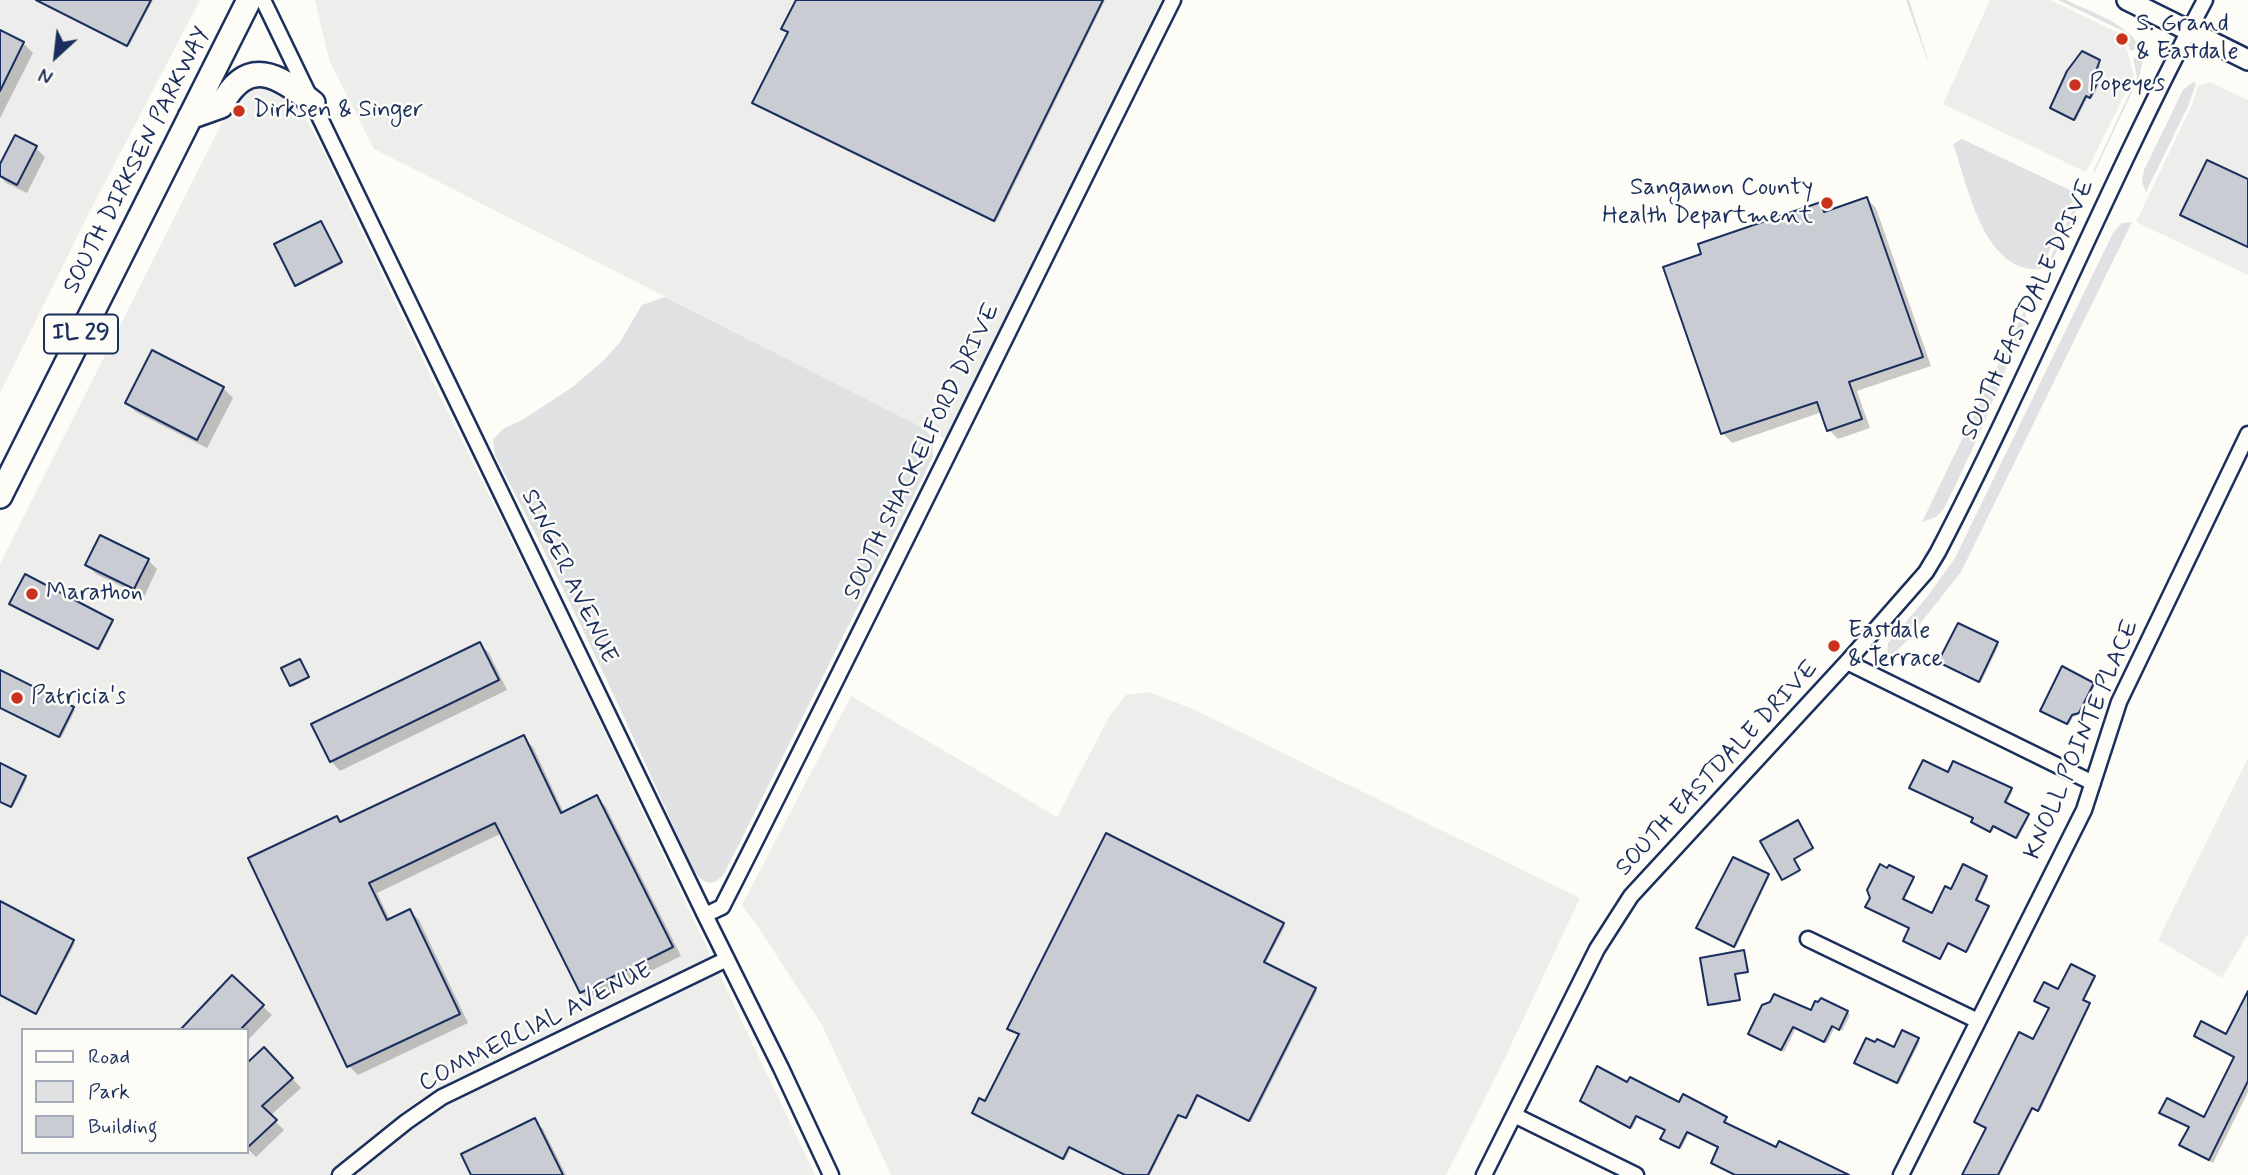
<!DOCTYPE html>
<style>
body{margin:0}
#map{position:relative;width:2248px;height:1175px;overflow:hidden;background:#fdfcf7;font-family:Mynerve,sans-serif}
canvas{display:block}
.legend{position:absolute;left:21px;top:1028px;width:228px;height:126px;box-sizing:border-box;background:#fdfcf7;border:2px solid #a3aaba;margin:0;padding:9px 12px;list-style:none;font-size:21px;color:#1b2f5e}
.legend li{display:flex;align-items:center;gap:14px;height:35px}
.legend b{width:35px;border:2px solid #a3aaba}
.north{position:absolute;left:21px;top:21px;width:70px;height:70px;-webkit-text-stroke:5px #fdfcf7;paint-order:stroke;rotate:207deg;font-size:19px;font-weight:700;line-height:28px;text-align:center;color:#1b2f5e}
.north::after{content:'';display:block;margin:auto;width:24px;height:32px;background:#1b2f5e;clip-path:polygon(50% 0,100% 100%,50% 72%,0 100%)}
</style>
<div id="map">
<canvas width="2248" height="1175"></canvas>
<ul class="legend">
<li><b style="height:9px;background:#fdfcf7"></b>Road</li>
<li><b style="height:19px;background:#e0e1e3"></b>Park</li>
<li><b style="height:19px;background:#c9ccd3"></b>Building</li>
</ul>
<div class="north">N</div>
</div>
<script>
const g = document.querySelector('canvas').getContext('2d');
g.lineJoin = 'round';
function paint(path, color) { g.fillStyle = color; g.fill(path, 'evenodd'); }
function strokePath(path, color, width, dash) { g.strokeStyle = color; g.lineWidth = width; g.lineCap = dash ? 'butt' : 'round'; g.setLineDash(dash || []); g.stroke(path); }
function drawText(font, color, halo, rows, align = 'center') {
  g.font = font + ' Mynerve,sans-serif'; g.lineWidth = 5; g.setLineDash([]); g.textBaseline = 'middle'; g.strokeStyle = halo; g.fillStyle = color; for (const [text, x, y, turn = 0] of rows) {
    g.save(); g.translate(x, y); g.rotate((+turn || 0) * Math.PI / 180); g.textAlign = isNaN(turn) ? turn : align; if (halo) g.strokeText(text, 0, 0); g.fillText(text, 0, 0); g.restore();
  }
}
const built = new Path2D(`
 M0,0H200L89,213L0,393Z
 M315,0H1162L946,439L374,149L329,60Z
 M1990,0H2050L2123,35L2134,76L2086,172L1943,104Z
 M2210,82L2248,100V275L2136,222L2192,105L2198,86Z
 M264,83L289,97L308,123L322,148L440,396L561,640L815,1175H0V564L230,107L245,89ZM23,1030H247V1152H23Z
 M1149,692L1193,709L1580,898L1503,1062L1446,1175H891L822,1025L758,927L742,905L851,696L1057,817L1110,715L1126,695Z
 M2248,758V934L2222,978L2158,940Z`);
const green = new Path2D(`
 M1906,0H1909L1928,60L1927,59Z
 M2058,0H2066C2088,11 2130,24 2140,48L2130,51L2125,32Z
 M2133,58L2143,60L2139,77L2095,171L2093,172L2137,77Z
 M2193,82L2196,83L2189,104L2146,192L2142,182L2144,170L2183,90Z
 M1962,139L2076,193L2041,269C1983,274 1968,185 1953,144Z
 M2079,197L2081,201L2050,265L2046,267Z
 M2132,222L1961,572L1908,639L1887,661L1888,643L1927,597L1955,558L2113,233L2122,223Z
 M665,297L918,425C935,435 932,440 933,457L724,874C709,892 698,879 690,863C629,726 566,589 495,456L493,440L503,429L524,419L574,386L604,360L620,342L642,305Z
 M2025,309L2026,319L2016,344L1979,435L1954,488L1943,510L1936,517L1922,522Z`);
const shadow = new Path2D(`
 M37,0H153L129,46Z
 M797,0H1105L996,222L756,104L790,33Z
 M0,32L23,43L33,53L0,118Z
 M2099,61L2100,69L2094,81L2099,84L2092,98L2088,96L2076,120L2054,109Z
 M36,148L45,157L27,193L6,183L0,176V168Z
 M1867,199L1876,208L1931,366L1857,391L1870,428L1838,439L1829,430L1822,412L1732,443L1723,433L1665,268L1703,255L1820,204L1828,212Z
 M322,224L342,264L298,286L297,285Z
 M152,352L223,388L233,398L207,448L136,412L127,403Z
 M148,560L157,569L144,597L96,574L87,565Z
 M13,605L112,621L113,622L100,650Z
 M480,644L489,653L507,690L340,771L331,761Z
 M1997,644L1999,645L1981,682L1942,663Z
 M301,662L309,678L293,687L291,685Z
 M0,672L75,710L61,738L0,707Z
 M2093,684L2095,686L2081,714L2073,717L2069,725L2044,712Z
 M523,738L533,747L564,813L597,797L606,807L681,956L590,1001L581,992L502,833L377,893L390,920L410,911L419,920L468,1023L358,1075L349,1066L337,818L342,824Z
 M0,765L27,779L13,807L0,801Z
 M1949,774L2011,790L2013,791L2006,804L2029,817L2018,839L1995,827L1992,832L1974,823V818Z
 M1799,823L1814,850L1794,860L1800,872L1785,880L1784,879Z
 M1768,876L1769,877L1736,947L1700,929Z
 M1986,877L1988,879L1977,902L1989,909L1968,952L1949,943L1941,959L1907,942L1911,928L1869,908L1913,878L1914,880L1904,901L1933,915L1951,891Z
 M0,903L75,943L37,1014L0,995Z
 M1283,924L1285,926L1265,964L1317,991L1251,1122L1199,1095L1187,1119L1180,1115L1150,1175H1126L1071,1147L1065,1160L976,1114L986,1104Z
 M1743,952L1748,973L1736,975L1740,1001L1712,1006L1710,1005Z
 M232,977L272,1015L247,1041V1030H182Z
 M2094,978L2095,979L2084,1002L2090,1006L2040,1111L2034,1108L2000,1175H1964L2051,1009L2038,1002L2059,991Z
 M2248,999V1092L2213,1163L2186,1149L2182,1145L2190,1129L2161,1112L2205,1119L2235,1058L2196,1036H2227Z
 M1812,1012H1847L1850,1015L1842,1031L1835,1027L1827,1043L1796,1028L1784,1052L1752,1036Z
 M1903,1032L1920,1041L1899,1084L1858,1064L1895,1049Z
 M273,1058L301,1088L270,1116L284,1130L256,1157L247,1148V1060L250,1063Z
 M1628,1084L1680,1104L1726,1118L1727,1120L1725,1124L1777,1149L1845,1175H1735L1715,1165L1720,1148L1689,1133L1681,1149L1664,1141L1666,1131L1638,1117L1632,1129L1584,1102Z
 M534,1120L543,1129L566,1175H473Z`);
const building = new Path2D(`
 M36,0H151L127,46Z
 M796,0H1103L994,221L752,103L788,32L781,29Z
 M0,30L24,42L0,91Z
 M2082,51L2100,60L2093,79L2098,81L2090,98L2086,96L2074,120L2050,108L2067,71Z
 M15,135L37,146L17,185L0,176V164Z
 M2207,160L2248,179V247L2180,215Z
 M1867,197L1923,357L1849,382L1862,419L1827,431L1817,402L1721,434L1663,267L1701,254L1698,244L1821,202L1824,212Z
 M321,221L342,262L295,286L274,244Z
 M152,350L224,387L197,440L125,403Z
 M100,535L149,559L134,589L85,565Z
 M25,574L113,620L98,649L9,604Z
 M1958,623L1998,642L1979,682L1938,662Z
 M480,642L499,680L330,762L311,724Z
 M300,659L309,677L290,686L281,668Z
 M2062,666L2094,683L2079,713L2072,715L2067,724L2040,711Z
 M0,670L74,707L59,737L0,708Z
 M524,735L561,813L597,795L673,947L580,993L495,823L369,883L387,920L410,909L460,1014L347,1067L248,858L337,816L340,822Z
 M1923,760L1948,772L1953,761L2012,788L2005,802L2029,814L2016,838L1993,826L1990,832L1971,822L1973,818L1909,788Z
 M0,763L26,776L11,807L0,802Z
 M1798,820L1813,848L1794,859L1800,870L1782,880L1760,841Z
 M1106,833L1284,923L1264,962L1316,988L1249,1121L1197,1095L1186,1118L1178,1115L1148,1175H1125L1069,1147L1063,1159L972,1113L979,1098L985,1101L1019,1034L1007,1029Z
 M1733,857L1769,874L1734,947L1696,928Z
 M1880,864L1887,868L1889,865L1914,877L1903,899L1932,913L1945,886L1951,889L1963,864L1987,876L1976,900L1989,906L1966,952L1948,943L1940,959L1903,941L1909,928L1865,907L1870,898L1867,890Z
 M0,901L74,940L36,1014L0,995Z
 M1744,950L1748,972L1735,974L1740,1000L1708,1005L1700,958Z
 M2071,964L2095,976L2083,1000L2090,1003L2038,1111L2032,1108L1998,1175H1962L1986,1128L1974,1122L2019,1032L2033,1039L2049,1008L2034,1001L2044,982L2058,989Z
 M232,975L264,1005L240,1030H180Z
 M2248,991V1081L2209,1160L2179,1145L2189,1127L2159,1113L2167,1098L2204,1117L2234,1057L2194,1036L2201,1021L2226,1034Z
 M1774,994L1811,1010L1815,1001L1818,1002L1821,998L1848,1011L1839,1030L1832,1026L1824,1042L1793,1027L1781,1050L1748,1034L1762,1005L1770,1002Z
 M1902,1030L1919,1038L1897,1083L1854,1063L1866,1038L1875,1042L1877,1039L1894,1047Z
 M264,1047L293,1078L262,1106L277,1120L247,1148V1063Z
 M1597,1066L1627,1082L1630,1077L1679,1102L1683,1094L1727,1117L1724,1122L1776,1147L1779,1141L1849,1175H1735L1711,1163L1718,1147L1687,1132L1679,1148L1660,1139L1665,1130L1636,1116L1630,1128L1580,1101Z
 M535,1118L563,1175H471L461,1154Z`);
const minor = new Path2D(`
 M263,0L705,915L781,1068L831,1175
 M1847,662L2093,783
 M705,915L722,907C875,606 1022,302 1173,0
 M1808,939L1978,1021
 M1514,1115L1636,1175
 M340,1175L406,1122L442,1097L727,959
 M1484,1175L1597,949L1631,896L1847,662L1926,572L1938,552C2032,371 2109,181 2205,0
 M1901,1175L2084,810L2119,702L2248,434`);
const secondary = new Path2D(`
 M2127,0L2248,60`);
const primary = new Path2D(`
 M190,117L221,106C247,55 279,75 313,103
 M0,496L249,0`);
const markers = [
 [2122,39,7,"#c8321e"],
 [2075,85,7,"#c8321e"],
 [239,111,7,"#c8321e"],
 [1827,203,7,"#c8321e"],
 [32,594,7,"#c8321e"],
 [1834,646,7,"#c8321e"],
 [17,698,7,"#c8321e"]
];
const shields = [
 [81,334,74]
];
const shieldNames = [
 ["IL 29",81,334]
];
const poiNames = [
 ["S. Grand",2136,25],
 ["& Eastdale",2136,53],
 ["Popeyes",2089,85],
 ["Dirksen & Singer",253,111],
 ["Sangamon County",1813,189,"right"],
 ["Health Department",1813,217,"right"],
 ["Marathon",46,594],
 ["Eastdale",1848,632],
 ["& Terrace",1848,660],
 ["Patricia's",31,698]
];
const streetNames = [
 ["SOUTH DIRKSEN PARKWAY",138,161,-63],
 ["SOUTH EASTDALE DRIVE",2029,310,-65],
 ["SOUTH SHACKELFORD DRIVE",923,452,-64],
 ["SINGER AVENUE",568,577,64],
 ["KNOLL POINTE PLACE",2083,740,-67],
 ["SOUTH EASTDALE DRIVE",1718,769,-47],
 ["COMMERCIAL AVENUE",536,1028,-27]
];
paint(built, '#edeeec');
paint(green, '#e0e1e3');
paint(shadow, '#0003');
paint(building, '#c9ccd3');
strokePath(building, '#1b2f5e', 2);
strokePath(minor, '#1b2f5e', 19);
strokePath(secondary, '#1b2f5e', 24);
strokePath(primary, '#1b2f5e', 28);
strokePath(minor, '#fdfcf7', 14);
strokePath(secondary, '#fdfcf7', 19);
strokePath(primary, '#fdfcf7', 23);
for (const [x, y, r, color] of markers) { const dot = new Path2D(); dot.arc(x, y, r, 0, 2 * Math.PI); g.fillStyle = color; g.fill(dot); strokePath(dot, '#fdfcf7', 2.5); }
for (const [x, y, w] of shields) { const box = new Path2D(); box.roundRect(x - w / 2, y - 19.5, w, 39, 5); g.fillStyle = '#fdfcf7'; g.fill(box); strokePath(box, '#1b2f5e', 2); }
drawText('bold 23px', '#1b2f5e', null, shieldNames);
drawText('24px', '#1b2f5e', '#fdfcf7', poiNames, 'left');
drawText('24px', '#1b2f5e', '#fdfcf7', streetNames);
</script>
